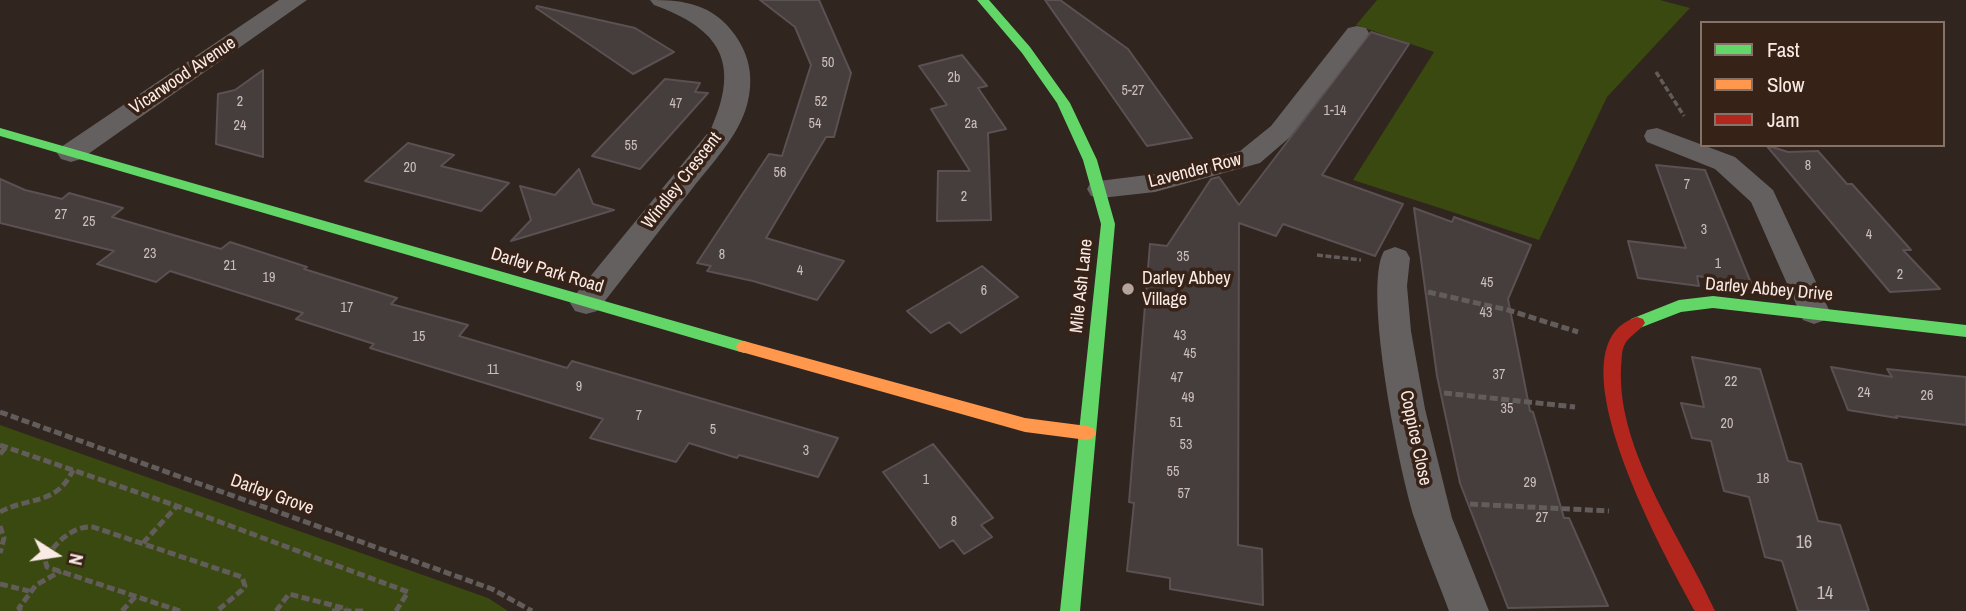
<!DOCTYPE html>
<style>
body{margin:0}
#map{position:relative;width:1966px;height:611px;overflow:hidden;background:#30251f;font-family:"Archivo Narrow",sans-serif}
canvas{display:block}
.legend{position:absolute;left:1700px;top:21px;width:245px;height:126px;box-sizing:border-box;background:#372218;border:2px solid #857269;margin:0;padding:9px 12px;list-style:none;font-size:21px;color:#f9eae3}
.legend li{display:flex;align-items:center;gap:14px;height:35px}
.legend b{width:35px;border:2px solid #857269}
.north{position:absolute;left:21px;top:520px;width:70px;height:70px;-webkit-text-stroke:5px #372218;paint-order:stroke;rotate:102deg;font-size:19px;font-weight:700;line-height:28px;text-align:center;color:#f9eae3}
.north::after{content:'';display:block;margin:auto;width:24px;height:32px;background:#f9eae3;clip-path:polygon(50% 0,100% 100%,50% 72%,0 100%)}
</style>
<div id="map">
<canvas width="1966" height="611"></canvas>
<ul class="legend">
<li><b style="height:9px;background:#63d668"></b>Fast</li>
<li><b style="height:9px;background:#ff974d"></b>Slow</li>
<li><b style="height:9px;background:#b3261e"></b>Jam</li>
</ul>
<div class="north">N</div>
</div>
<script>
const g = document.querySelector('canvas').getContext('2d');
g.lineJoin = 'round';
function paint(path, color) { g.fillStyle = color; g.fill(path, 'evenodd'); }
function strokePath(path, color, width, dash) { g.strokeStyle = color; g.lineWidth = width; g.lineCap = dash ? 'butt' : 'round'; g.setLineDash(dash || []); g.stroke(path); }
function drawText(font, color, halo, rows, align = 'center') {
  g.font = font + ' "Archivo Narrow",sans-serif'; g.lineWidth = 7; g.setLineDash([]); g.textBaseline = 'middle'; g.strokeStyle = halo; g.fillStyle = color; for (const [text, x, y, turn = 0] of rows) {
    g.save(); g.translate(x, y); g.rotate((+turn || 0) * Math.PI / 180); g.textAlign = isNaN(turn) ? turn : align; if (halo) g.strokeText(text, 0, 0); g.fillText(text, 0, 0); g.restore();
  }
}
const green = new Path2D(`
 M1377,0H1660L1690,8L1607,97L1539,240L1353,180L1434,52L1356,25Z
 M0,425L488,598L508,611H0Z`);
const building = new Path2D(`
 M760,0H819L851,73L834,137H826L766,238L844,261L817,300L753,281L707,271L711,266L697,263L769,154L782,156L811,65L795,27Z
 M1045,0H1060L1128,49L1192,138L1147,146Z
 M537,6L635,28L674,52L633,74L536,8Z
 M1371,32L1409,44L1322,175L1403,204L1375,256L1283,224L1276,236L1239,223L1238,545L1262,549L1263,605L1170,589V578L1127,571L1134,503L1129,502L1150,244L1167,246L1211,179L1219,177L1239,205Z
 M962,55L987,86L978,88L1006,129L988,133L991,220L937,221L938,171H970L931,109L947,105L919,66Z
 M263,70V157L216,144L218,94L235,90Z
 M665,79L700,83L695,92L708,93L640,169L592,156Z
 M408,143L454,155L441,166L509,183L481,211L365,181Z
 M1766,145L1788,152L1818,151L1847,184H1852L1911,250H1903L1940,289L1890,292Z
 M1656,165L1705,170L1751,283L1697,276L1699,286L1638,278L1628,241L1686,248Z
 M579,169L593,204L614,210L511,241L531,220L520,186L555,195Z
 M0,179L25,190L62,199L69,193L123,208L112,217L221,249L230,242L307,267L304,269L397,298L391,304L468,325L459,336L567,368L572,361L838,438L818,477L739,455L737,458L689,443L676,462L590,438L603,419L370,348L374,344L296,319L303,313L170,271L156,282L97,264L114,251L0,223Z
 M1414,208L1452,222L1454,217L1531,245L1508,299L1530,411L1533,412L1564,518H1569L1608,606L1508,608L1460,483L1437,376Z
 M982,266L1018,297L961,333L949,322L931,333L907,311Z
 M1692,357L1760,369L1788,461L1801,464L1818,521L1840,525L1869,611H1798L1782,561L1765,557L1749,497L1724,491L1711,441L1692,438L1681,403L1704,407Z
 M1831,367L1892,377L1887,369L1966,377V425L1896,416L1897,418L1848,410Z
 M933,444L993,518L981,525L992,537L964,554L953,540L940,548L883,472Z`);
const pathFar1 = new Path2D(`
 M1656,72L1684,116
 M1317,255L1361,260`);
const path = new Path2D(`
 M1428,292L1508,310L1578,332
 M1444,393L1575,407
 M0,412L492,589L532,611
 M0,445L177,506L408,592L396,611
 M0,454L6,447
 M1470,504L1609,511
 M0,512C30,496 56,506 73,470
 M0,526L4,538L0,553
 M143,543L177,506
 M0,584L29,591
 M21,611L19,608L36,585L61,571
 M122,611L136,596
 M180,611L47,567L45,560C54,544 73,525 93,527L242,577L245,586L242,590L217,611
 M276,611L289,594L347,609
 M332,611H366`);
const street = new Path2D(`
 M279,0H307L81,159L71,162L61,159L57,153L61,147Z
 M650,0C685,0 713,4 735,35C750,56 754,79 747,105C738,137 712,163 692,189C660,230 629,270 597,311L586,314L575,311L570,303L575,295L711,129C741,62 720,29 654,5Z
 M1357,26L1366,28L1369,33L1366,38L1289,138L1260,163L1155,192L1101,198L1091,196L1087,189L1091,182L1155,174L1240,151L1271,126L1348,28Z
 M1657,128L1735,157L1773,190L1830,312L1825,320L1814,324L1803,320L1751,202L1715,169L1647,142L1644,136L1647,130Z
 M1395,247L1406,251L1410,258L1407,286L1411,331L1425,409L1452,518L1489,611H1449C1438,581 1425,551 1415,520C1400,475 1362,288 1384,251Z`);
const fast = new Path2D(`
 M977,0H989L1030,47L1070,103L1097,160L1115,224L1080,611H1060L1101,224L1083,160L1057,103L1022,53Z
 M0,128L744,341L750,343L752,347L750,351L744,353L0,136Z
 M1713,296L1966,325V337L1713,308L1681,312L1637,329L1631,327L1629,323L1631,319L1679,300Z`);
const slow = new Path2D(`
 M744,341L1025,418L1087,426L1093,428L1096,433L1093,438L1087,440L1025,432L738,351L736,347L738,343Z`);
const jam = new Path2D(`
 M1637,317L1643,319L1645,323C1639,332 1628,336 1624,346C1621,353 1622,361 1621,368C1617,451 1682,538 1715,611H1695C1669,563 1545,345 1637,317Z`);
const markers = [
 [1128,289,7,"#b3a59e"]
];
const numberNames = [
 ["50",828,63],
 ["2b",954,78],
 ["5-27",1133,91],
 ["2",240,102],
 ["52",821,102],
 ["47",676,104],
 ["1-14",1335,111],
 ["54",815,124],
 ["2a",971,124],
 ["24",240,126],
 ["55",631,146],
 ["8",1808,166],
 ["20",410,168],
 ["56",780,173],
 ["7",1687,185],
 ["2",964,197],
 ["27",61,215],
 ["25",89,222],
 ["3",1704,230],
 ["4",1869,235],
 ["23",150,254],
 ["8",722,255],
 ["35",1183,257],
 ["1",1718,264],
 ["21",230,266],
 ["4",800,271],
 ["2",1900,275],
 ["19",269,278],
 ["45",1487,283],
 ["6",984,291],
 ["17",347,308],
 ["43",1486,313],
 ["43",1180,336],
 ["15",419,337],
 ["45",1190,354],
 ["11",493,370],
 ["37",1499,375],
 ["47",1177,378],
 ["22",1731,382],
 ["9",579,387],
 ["24",1864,393],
 ["26",1927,396],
 ["49",1188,398],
 ["35",1507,409],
 ["7",639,416],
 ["51",1176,423],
 ["20",1727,424],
 ["5",713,430],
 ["53",1186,445],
 ["3",806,451],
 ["55",1173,472],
 ["18",1763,479],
 ["1",926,480],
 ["29",1530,483],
 ["57",1184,494],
 ["27",1542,518],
 ["8",954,522]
];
const streetNames = [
 ["Vicarwood Avenue",183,76,-34],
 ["Lavender Row",1195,171,-14],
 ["Windley Crescent",682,181,-52],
 ["Darley Park Road",547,271,17],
 ["Mile Ash Lane",1082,286,-84],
 ["Darley Abbey Drive",1769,290,5],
 ["Coppice Close",1415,438,78],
 ["Darley Grove",272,495,20]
];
const poiNames = [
 ["Darley Abbey",1142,279],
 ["Village",1142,300]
];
const nearNumbernames = [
 ["16",1804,543],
 ["14",1825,594]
];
paint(green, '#3a490f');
paint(building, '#463d3d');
strokePath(building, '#5b5152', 2);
strokePath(pathFar1, '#625c5b', 3.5, [6, 2.5]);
strokePath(path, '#625c5b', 5, [8, 3.5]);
paint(street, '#646060');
paint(fast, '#63d668');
paint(slow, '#ff974d');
paint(jam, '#b3261e');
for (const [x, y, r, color] of markers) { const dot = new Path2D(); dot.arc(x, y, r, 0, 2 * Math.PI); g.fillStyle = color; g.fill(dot); strokePath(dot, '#372218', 2.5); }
drawText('14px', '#ccbfba', null, numberNames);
drawText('18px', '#f9eae3', '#372218', streetNames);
drawText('18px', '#f9eae3', '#372218', poiNames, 'left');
drawText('18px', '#ccbfba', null, nearNumbernames);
</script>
